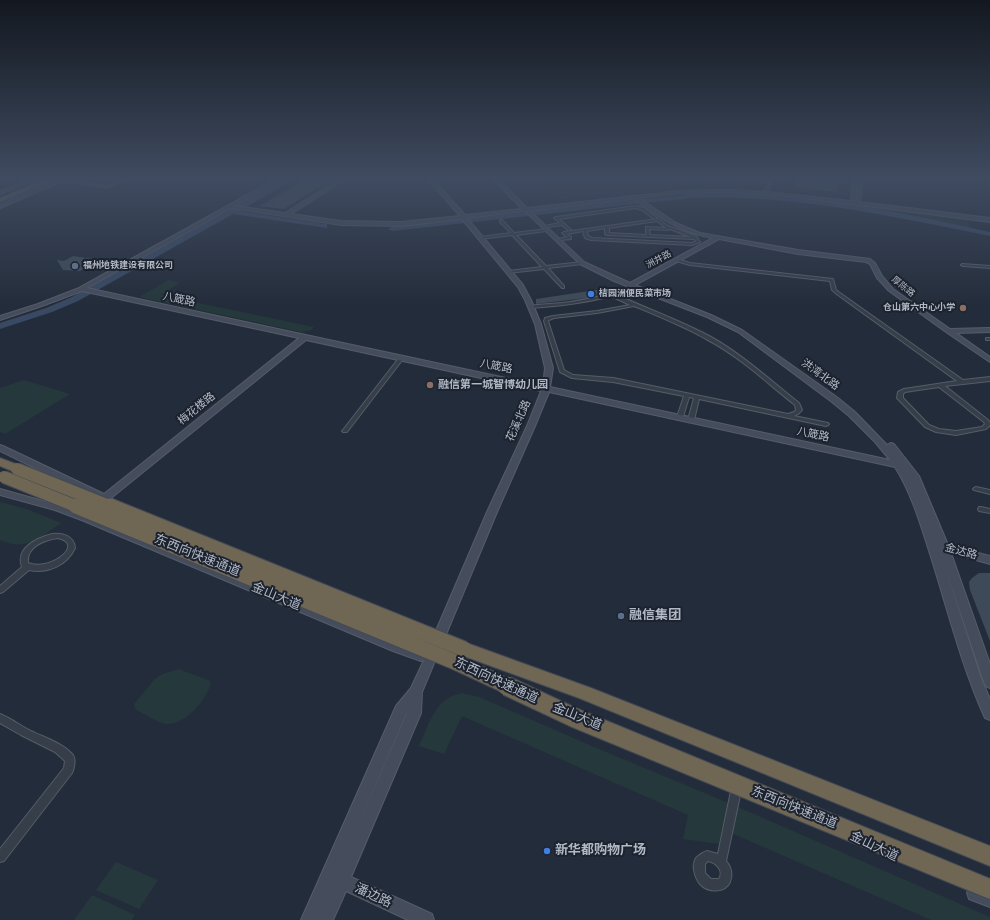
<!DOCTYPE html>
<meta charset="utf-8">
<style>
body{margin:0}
canvas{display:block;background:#232c3a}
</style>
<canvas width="990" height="920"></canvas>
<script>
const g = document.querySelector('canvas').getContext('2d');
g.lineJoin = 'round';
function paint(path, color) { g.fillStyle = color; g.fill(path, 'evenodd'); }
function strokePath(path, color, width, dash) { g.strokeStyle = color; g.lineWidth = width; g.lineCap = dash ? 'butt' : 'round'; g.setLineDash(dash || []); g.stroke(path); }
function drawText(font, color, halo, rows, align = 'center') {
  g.font = font + ' "Titillium Web","Noto Sans SC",sans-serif'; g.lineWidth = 4; g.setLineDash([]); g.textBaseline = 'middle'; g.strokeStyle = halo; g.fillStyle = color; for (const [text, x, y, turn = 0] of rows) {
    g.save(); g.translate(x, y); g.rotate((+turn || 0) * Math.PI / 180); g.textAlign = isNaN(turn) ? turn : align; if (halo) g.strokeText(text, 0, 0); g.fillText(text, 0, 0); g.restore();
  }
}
const medical = new Path2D(`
 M537,178H766L763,186L694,185L562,199Z
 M777,178L847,179L850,183L848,196L775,187Z`);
const green = new Path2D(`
 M788,196L968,220L969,226L975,229L885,211L788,198Z
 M169,280L180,283L160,295L314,327L311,330L301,332L139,297Z
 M24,380L70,394L5,434L0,432V388Z
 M0,502L26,509L61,523C39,538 26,552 0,540Z
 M179,669L208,680L211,683C207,699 185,725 167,724C160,724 142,713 135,709L134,704L155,679L162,674Z
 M462,693L479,697L594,747L731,804L990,917V920H931L722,829L719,844L683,839L688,815L462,716L444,754L419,746C429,724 435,698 462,693Z
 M116,862L158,880L139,909L96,890Z
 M92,895L135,915L132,920H74Z`);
const river = new Path2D(`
 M287,178H296L239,211L324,224H327V228L233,214L78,301L52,312L0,329V323L46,308L72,297Z
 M715,193C757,194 798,197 840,203C890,210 940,221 990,232V236C891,216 792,194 691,198L392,231L388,229L392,227L691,194Z`);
const building = new Path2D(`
 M307,178H334L284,209L260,206Z
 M798,178H823L839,180L836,192L795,187Z
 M73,256L99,260L80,271L63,270L57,260L64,261Z
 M610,288L613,290L586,298L536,304V299Z
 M979,573H990V641L970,590L969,582L972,578Z`);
const street = new Path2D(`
 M636,206L644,208L657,218L654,219L642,210L636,208L559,219L570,229L571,230L569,231L562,225L547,227L545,226L560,223L554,218L556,217Z
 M658,219L668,226L696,236L700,242L692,245L591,240L585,238L583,231L567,234L571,237V239L561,240L559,239L567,237L562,233L564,232ZM657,221L666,228L646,227V235L609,233V228ZM605,228V234L607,235L694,239L696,241L692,243L592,238L588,236L587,231ZM649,229L668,230L670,229L691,237L650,235Z
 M500,220H502L514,233L547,229L548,230L546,231L516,235L546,266L582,262L584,263L582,264L548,268L564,286V288H562L544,269L508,273V271H509L542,267L512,235L480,239V237H481L511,233L500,222Z
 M676,259L690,263L833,279L836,290L840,293L963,380L990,377V381L945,386L988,420L990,423V425L986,429L956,435L936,432L925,427L898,399L897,398L898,392L904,389L957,381L838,295L832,290L830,281L690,265L676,261ZM939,387L984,422L985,424L982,427L956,431L939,429L929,425L903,398V394L905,392Z
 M962,264L990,266V268L963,266L961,265Z
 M633,285L636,286L615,294C647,309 680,320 711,337C743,355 770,380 799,403L802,410L798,414L794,416L828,423L829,424L828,425L826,426L699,399L694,420L691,422L688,420L694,398L689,397L683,417L680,419L677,417L684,396L613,382L572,378L560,372L544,321L545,318L553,316L597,311L630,305L611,296C585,303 558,306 531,308H529V306C543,304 556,304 570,302C592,299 612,293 633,285ZM634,306C658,316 683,326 706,339C739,356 766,382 795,405L796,410L794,412L788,414L613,378L573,375L564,370L548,321L549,320L554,318L597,313Z
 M986,338H990V340H986Z
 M399,358H403V359L347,432H343L342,431L343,430Z
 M976,487L990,490V494L974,490L973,489L974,488Z
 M979,507H981L990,509V513L979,511L978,509Z
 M52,534C63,533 74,536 75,548C67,565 48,574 29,570L3,592L0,593V586L22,567C15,548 37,538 52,534ZM58,538C86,544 50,572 28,563C26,547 44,540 58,538Z
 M0,714C10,718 18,724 27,729C42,737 62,742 73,755C76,760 74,769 72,773L4,861L0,862V849L64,768L65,761L55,752L21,735L0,723Z
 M737,781L740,783L742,786L726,861C731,867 733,874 730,882C725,893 708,893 700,884C695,878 691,865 696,858C699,855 704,852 707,851L718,854L732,786L734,783ZM708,861C717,863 724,871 719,879H711L705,873V864Z`);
const secondary = new Path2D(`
 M32,178H39L0,194V191Z
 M61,178L107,186L125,178H132L107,188L62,181L0,208V205Z
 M278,178H284L235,206L285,213L341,178H347L291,214L341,221L401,222L460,216L427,178H432L465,215L522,209L492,178H497L527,208L680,191L729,190L764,192L769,178H773L768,192L851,201L852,178H856V202L859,178H863L860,202L990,218V222L788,196L729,192L680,193L639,198L676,223L700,233L798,250L870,259L875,263L882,276L893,289L950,329L990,328V332L956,333L990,357V362L946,332L889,291L877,278L870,264L866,262L798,254L719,239L635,285L711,315L742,330L838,398L855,412L887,445L891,443L894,444L919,476L948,545L990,556V564L951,553L990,664V688L986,686L984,682L944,564L981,678L990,699V720L985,718C962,667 948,611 931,557C921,526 912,494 895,467L549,392L535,426L497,512L422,692L421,713L351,877L432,914L434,920H408L346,891L333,920H301L396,706L411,688L424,660L421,661L393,651L84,521L55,510L0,495V489L61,506L92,517L425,652L426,654L487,512L527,426L541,391L306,340L111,498L119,503L117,505H111L0,451V445L3,446L104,494L299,338L82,291L42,306L0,320V316L38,304L79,288ZM633,199C658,217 682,233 713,238L630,283L584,262L530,211ZM231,208L341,225L401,226L462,219L518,287L525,300L535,324L545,368L543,386L87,288ZM525,211L580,264L614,281L707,317L738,332L832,402L849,416L875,442L890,460L550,387L553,368L541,324L531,300L523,285L467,218ZM408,712L407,713L347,851L406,714Z
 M975,885L990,891V907L969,899L967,893L969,887Z`);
const highway = new Path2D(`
 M48,178H58L0,202V198Z
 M0,458L21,466L23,469L21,472L17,473L0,466Z
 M464,642L591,688L990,846V866L579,698L458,654L456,649L458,644Z`);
const highwayBridgeFar2 = new Path2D(`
 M17,469L112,507
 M4,477L78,507`);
const highwayBridgeFar1 = new Path2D(`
 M76,506L455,662L509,687
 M110,506L464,649`);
const highwayBridge = new Path2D(`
 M507,686L575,718L990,889`);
const markers = [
 [75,266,4,"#5c6f8a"],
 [591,294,4,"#3f7fe0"],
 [963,308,4,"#8d6e63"],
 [430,385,4,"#8d6e63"],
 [621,616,4,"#5c6f8a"],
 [547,851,4,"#3f7fe0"]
];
const farStreetnames = [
 ["洲井路",659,260,-28],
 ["厚陈路",903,287,39]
];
const farPoinames = [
 ["福州地铁建设有限公司",83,266],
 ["桔园洲便民菜市场",599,294],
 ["仓山第六中心小学",955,308,"right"]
];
const streetNames = [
 ["八箴路",179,300,12],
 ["八箴路",496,367,11],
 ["洪湾北路",820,375,36],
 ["梅花楼路",197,409,-39],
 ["花溪北路",519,421,-66],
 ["八箴路",813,435,12],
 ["金达路",961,552,15]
];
const poiNames = [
 ["融信第一城智博幼儿园",438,385]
];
const nearStreetnames = [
 ["东西向快速通道",197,556,22],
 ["金山大道",276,597,23],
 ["东西向快速通道",496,681,25],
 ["金山大道",577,717,22],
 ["东西向快速通道",794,808,22],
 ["金山大道",874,847,26],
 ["潘边路",373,896,25]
];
const nearPoinames = [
 ["融信集团",629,616],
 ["新华都购物广场",555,851]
];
paint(medical, '#33313f');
paint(green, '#25383b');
paint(river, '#394963');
paint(building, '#3f4a59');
strokePath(street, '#555c68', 2);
strokePath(secondary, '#555c68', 2);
strokePath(highway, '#424955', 2);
paint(street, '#363e4a');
paint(secondary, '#454d5d');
paint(highway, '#706654');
strokePath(highwayBridgeFar2, '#424955', 14, []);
strokePath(highwayBridgeFar1, '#424955', 17, []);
strokePath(highwayBridge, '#424955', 21, []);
strokePath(highwayBridgeFar2, '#706654', 12);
strokePath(highwayBridgeFar1, '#706654', 15);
strokePath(highwayBridge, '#706654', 19);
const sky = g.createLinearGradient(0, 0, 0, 307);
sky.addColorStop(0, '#131820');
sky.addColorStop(0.58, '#3f4b60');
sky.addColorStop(1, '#3f4b6000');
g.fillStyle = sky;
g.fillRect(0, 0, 990, 307);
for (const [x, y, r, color] of markers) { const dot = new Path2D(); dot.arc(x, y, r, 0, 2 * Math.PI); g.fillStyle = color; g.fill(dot); strokePath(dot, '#1c232f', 1.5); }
drawText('9px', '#b2b9c6', '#1c232f', farStreetnames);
drawText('bold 9px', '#b2b9c6', '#1c232f', farPoinames, 'left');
drawText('11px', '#b2b9c6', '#1c232f', streetNames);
drawText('bold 11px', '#b2b9c6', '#1c232f', poiNames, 'left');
drawText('13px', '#b2b9c6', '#1c232f', nearStreetnames);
drawText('bold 13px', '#b2b9c6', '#1c232f', nearPoinames, 'left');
</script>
